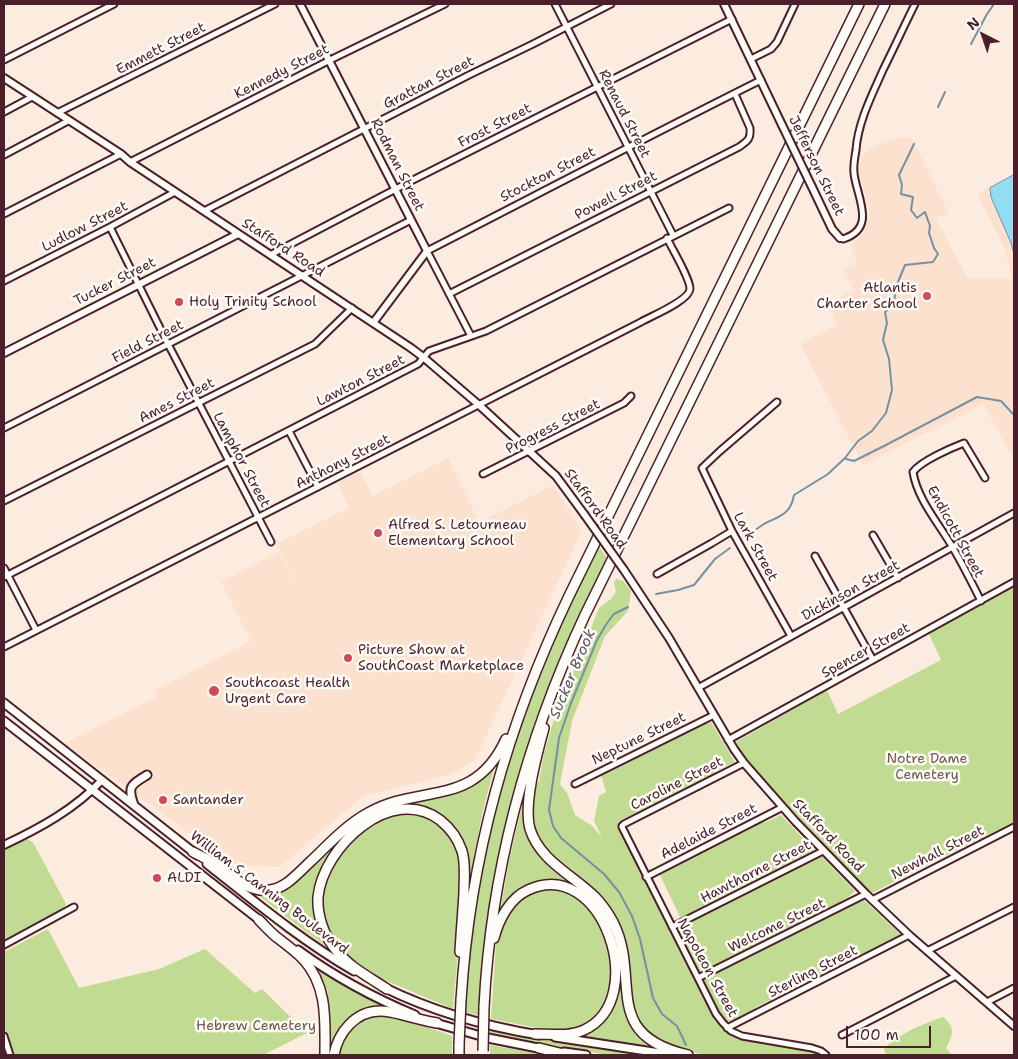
<!DOCTYPE html>
<style>
body{margin:0}
#map{position:relative;width:1018px;height:1059px;overflow:hidden;background:#fcecdf;font-family:"Shantell Sans",sans-serif}
canvas{display:block}
.frame{position:absolute;inset:0;border:5px solid #4a1f2b;pointer-events:none}
.north{position:absolute;left:958px;top:10px;width:50px;height:50px;-webkit-text-stroke:4px #fdfcf7;paint-order:stroke;rotate:319deg;font-size:14px;font-weight:700;line-height:20px;text-align:center;color:#4a1f2b}
.north::after{content:'';display:block;margin:auto;width:18px;height:22px;background:#4a1f2b;clip-path:polygon(50% 0,100% 100%,50% 72%,0 100%)}
.scale{position:absolute;left:846px;top:1026px;width:85px;height:22px;box-sizing:border-box;border:2px solid #4a1f2b;border-top:0;padding-left:6px;font-size:15px;line-height:18px;white-space:nowrap;color:#4a1f2b;-webkit-text-stroke:4px #fdfcf7;paint-order:stroke}
</style>
<div id="map">
<canvas width="1018" height="1059"></canvas>
<div class="frame"></div>
<div class="north">N</div>
<div class="scale">100 m</div>
</div>
<script>
const g = document.querySelector('canvas').getContext('2d');
g.lineJoin = 'round';
function paint(path, color) { g.fillStyle = color; g.fill(path, 'evenodd'); }
function strokePath(path, color, width, dash) { g.strokeStyle = color; g.lineWidth = width; g.lineCap = dash ? 'butt' : 'round'; g.setLineDash(dash || []); g.stroke(path); }
function drawText(font, color, halo, rows, align = 'center') {
  g.font = font + ' "Shantell Sans",sans-serif'; g.lineWidth = 5; g.setLineDash([]); g.textBaseline = 'middle'; g.strokeStyle = halo; g.fillStyle = color; for (const [text, x, y, turn = 0] of rows) {
    g.save(); g.translate(x, y); g.rotate((+turn || 0) * Math.PI / 180); g.textAlign = isNaN(turn) ? turn : align; if (halo) g.strokeText(text, 0, 0); g.fillText(text, 0, 0); g.restore();
  }
}
const built = new Path2D(`
 M900,137L912,138L948,212L936,219L968,279L1012,278L1004,247L977,194L1014,174V459L983,404L863,465L800,344L837,325L827,303L854,290L844,269L857,262L851,248V245L865,231L868,224L870,215L869,207L858,172L859,165L861,159L865,153L876,146Z
 M448,458L479,522L553,485L582,530L475,760L452,774L363,796L280,867L233,864L65,744L104,723L156,697L154,691L251,641L221,582L279,552L303,598L277,544L349,508L337,483L360,472L373,496Z`);
const green = new Path2D(`
 M598,545L608,560L563,656L541,709L523,765L507,823L500,856L481,1001L479,1005V1016L465,1012L467,1000L465,998C468,972 469,945 473,919C483,850 499,781 522,716C543,657 571,601 598,545Z
 M616,579L623,581L631,591L628,611L605,636L572,721L560,784L567,793L575,815L591,825L602,837L594,821L599,796L606,792L601,775L706,722L707,724L711,722L735,762L715,771V774L621,820L619,824L618,827L698,987L721,1027C728,1034 737,1038 746,1041L813,1051L821,1055H705L673,1048L648,1033L634,1015L616,921L548,853L536,834L532,822L531,810L534,788L539,781L544,754L554,719L599,608L611,599L616,592L614,583Z
 M1014,586V822L872,893C840,861 809,829 779,796C764,779 747,763 736,742L827,690L838,714L941,660L929,634Z
 M492,768L494,769L483,810L471,871H468L447,821L437,814L425,808L412,806H401L400,804L449,793Z
 M523,801H525L528,830L580,888L579,890C564,882 543,877 528,886C519,892 511,901 503,908L501,907L509,861Z
 M413,812L433,818L453,839L461,861L459,940L453,1009L387,981L362,968L347,957L331,936L323,917L322,898L329,870L355,835L389,815Z
 M781,815L815,851L682,918L680,917L660,875V873L763,821L764,823Z
 M25,839L31,841L34,844L66,904L63,909L4,940V850Z
 M338,839L340,842L318,882L328,945L326,946L306,932L258,895L260,893H269Z
 M819,857H822L855,891L844,901L711,968L703,971H698L677,929V928Z
 M553,887L573,893L600,921L612,958L610,991L599,1014L587,1025L573,1030L554,1031L491,1019L496,944C500,926 511,900 530,892C536,889 546,889 553,887Z
 M864,900L900,934V935L756,1007V1008L732,1021H726C717,1013 707,991 704,979Z
 M48,929L79,988L159,969L205,949L255,993L262,989L307,1033L263,1055H14L4,1027V952Z
 M619,968H622L624,1001L651,1044L650,1046L582,1037V1034L596,1026L604,1018Z
 M320,972L359,994L382,1005L381,1008L362,1012L331,1055H328L317,974Z
 M381,1014L410,1021L452,1036V1055H338L345,1034L364,1018Z
 M943,1017C956,1028 953,1035 946,1048L952,1055H886L884,1048C901,1033 922,1024 943,1017Z
 M490,1029L537,1038L648,1055H609L514,1040L490,1034Z
 M490,1045L547,1055H490Z`);
const water = new Path2D(`
 M1014,175V254L1011,243L991,197L990,188Z`);
const stream = new Path2D(`
 M971,44L987,14L994,4
 M938,107L945,92
 M846,459L854,461L886,445L977,397L1001,401L1014,415
 M744,538C751,534 757,528 764,524C780,516 791,514 794,495L828,474L845,458L858,441L872,431L886,413L892,390L889,359L883,340L887,323L885,312L894,303L896,287L905,265L933,262L938,254L934,248L929,233L930,226L925,212L917,218L911,210L913,197L901,194L902,185L899,175L914,144
 M656,594L678,590L694,585L715,559L730,548
 M628,607L614,614L607,623L597,640L571,703L559,738L549,810L553,826L561,838L604,874L619,892L632,916L640,939L653,998L662,1014L677,1026L686,1045`);
const minor = new Path2D(`
 M555,4L673,235
 M751,59L771,49L777,42L795,4
 M4,60L114,4
 M4,112L32,97
 M57,113L275,4
 M4,155L68,121
 M130,162L330,60L445,4
 M204,211L469,75L533,44L611,4
 M4,214L121,154
 M110,227L168,344L271,542
 M840,238L843,239C878,228 856,196 854,173C853,165 855,157 856,150C858,122 872,95 883,70C894,48 904,26 915,4
 M270,255L411,181L732,19
 M4,281L110,227L175,192
 M449,294L739,147C747,141 751,140 750,128L735,94
 M471,336L427,251C538,194 649,136 761,80
 M777,402L720,451L702,468L732,531L791,636
 M4,428L411,220
 M289,431L318,487
 M483,474L624,403L631,396
 M4,501L315,344L352,308
 M873,535L898,578
 M815,556L873,660
 M4,568L36,630
 M657,574L712,543L732,531
 M4,577L418,364L429,351L486,331L729,208
 M981,601C972,583 963,565 953,548C940,525 917,499 913,472C921,461 951,448 964,443L985,478
 M4,647L641,322C651,316 689,301 690,289C690,278 672,249 667,238
 M698,688L1014,513
 M728,740L1014,582
 M744,763L624,824L622,826V827L698,978L716,1014L723,1023L731,1031L742,1036L812,1048L821,1051L826,1055
 M575,784L714,715
 M646,877L783,807
 M872,900L1014,827
 M672,927L823,851
 M4,945L74,907
 M927,951L1014,907
 M698,978L866,894
 M987,1002L1014,988
 M727,1028L909,935
 M842,1035L956,976
 M4,1036L10,1055`);
const tertiary = new Path2D(`
 M300,4L427,251L373,323
 M724,4L782,125
 M4,78L121,154L130,162L411,348L423,357L479,405L556,476L584,514
 M812,187L832,229L840,238
 M4,353L238,234
 M624,570L669,638L734,749L744,763L795,821L866,894L909,935L1014,1026
 M4,845C40,828 75,809 102,780`);
const secondary = new Path2D(`
 M4,703L197,855
 M4,721L262,922
 M134,805C127,786 131,785 147,775
 M207,864C254,901 302,941 354,971
 M298,950C335,977 374,998 415,1015
 M383,987C434,1012 483,1026 539,1035
 M432,1022L488,1038L543,1049
 M555,1037L673,1055
 M564,1052L586,1055`);
const motorway = new Path2D(`
 M544,728C537,754 523,804 530,829C540,861 573,875 595,897C602,904 608,913 613,922C642,979 599,1034 688,1055
 M193,852C201,856 209,860 216,865C233,876 248,893 270,890C286,888 298,873 310,862C328,845 346,825 368,813C421,783 474,809 506,739
 M259,920C265,926 271,933 279,939C287,945 295,951 303,959C328,986 325,1021 325,1055
 M494,938C499,919 510,898 528,890C602,855 651,999 584,1030C569,1037 551,1034 535,1034
 M387,989C369,977 349,967 336,950C324,936 317,916 318,897C323,847 391,783 440,820C450,828 458,839 462,851C466,864 464,878 464,892C463,912 461,932 460,952
 M461,1000C470,856 507,726 569,596L859,4
 M484,1007C491,869 527,739 585,615L885,4
 M539,1048L568,1055
 M334,1055C338,1032 356,1011 380,1011C388,1011 396,1013 403,1015C414,1018 426,1021 437,1023
 M459,1055V1045`);
const tertiaryBridge = new Path2D(`
 M782,125L812,187
 M584,514L624,570`);
const motorwayBridge = new Path2D(`
 M459,1045L461,1000
 M483,1051L484,1007`);
const markers = [
 [927,296,5,"#d1495b"],
 [179,302,5,"#d1495b"],
 [378,533,5,"#d1495b"],
 [348,658,5,"#d1495b"],
 [214,691,6,"#d1495b"],
 [163,800,5,"#d1495b"],
 [157,878,5,"#d1495b"]
];
const streetNames = [
 ["Emmett Street",161,49,-27],
 ["Kennedy Street",282,72,-27],
 ["Grattan Street",429,83,-27],
 ["Renaud Street",624,114,63],
 ["Frost Street",495,126,-27],
 ["Rodman Street",397,165,63],
 ["Jefferson Street",816,166,64],
 ["Stockton Street",548,175,-27],
 ["Powell Street",616,196,-27],
 ["Ludlow Street",85,227,-27],
 ["Stafford Road",283,248,33],
 ["Tucker Street",115,282,-27],
 ["Field Street",148,342,-27],
 ["Lawton Street",361,381,-27],
 ["Ames Street",177,401,-27],
 ["Progress Street",553,427,-27],
 ["Lamphor Street",241,460,62],
 ["Anthony Street",343,462,-27],
 ["Stafford Road",595,509,54],
 ["Endicott Street",955,532,61],
 ["Lark Street",755,547,61],
 ["Dickinson Street",851,591,-29],
 ["Spencer Street",866,651,-29],
 ["Neptune Street",639,739,-26],
 ["Caroline Street",677,784,-27],
 ["Adelaide Street",709,832,-27],
 ["Stafford Road",828,836,46],
 ["Newhall Street",938,853,-27],
 ["Hawthorne Street",756,872,-27],
 ["William S Canning Boulevard",269,893,37],
 ["Welcome Street",777,926,-26],
 ["Napoleon Street",707,968,61],
 ["Sterling Street",813,972,-27]
];
const poiNames = [
 ["Atlantis",917,288,"right"],
 ["Charter School",917,304,"right"],
 ["Holy Trinity School",189,302],
 ["Alfred S. Letourneau",388,525],
 ["Elementary School",388,541],
 ["Picture Show at",358,650],
 ["SouthCoast Marketplace",358,666],
 ["Southcoast Health",225,683],
 ["Urgent Care",225,699],
 ["Santander",173,800],
 ["ALDI",167,878]
];
const parkNames = [
 ["Notre Dame",927,759],
 ["Cemetery",927,775],
 ["Hebrew Cemetery",256,1026]
];
const waterNames = [
 ["Sucker Brook",573,674,-67]
];
paint(built, '#fbe1ce');
paint(green, '#c1db92');
paint(water, '#91ddf1');
strokePath(water, '#7591a2', 1);
strokePath(stream, '#7591a2', 2);
strokePath(minor, '#4a1f2b', 9);
strokePath(tertiary, '#4a1f2b', 10);
strokePath(secondary, '#4a1f2b', 11);
strokePath(motorway, '#4a1f2b', 12);
strokePath(minor, '#fdfcf7', 5);
strokePath(tertiary, '#fdfcf7', 6);
strokePath(secondary, '#fdfcf7', 7);
strokePath(motorway, '#fdfcf7', 9);
strokePath(tertiaryBridge, '#4a1f2b', 10, []);
strokePath(motorwayBridge, '#4a1f2b', 12, []);
strokePath(tertiaryBridge, '#fdfcf7', 6);
strokePath(motorwayBridge, '#fdfcf7', 9);
for (const [x, y, r, color] of markers) { const dot = new Path2D(); dot.arc(x, y, r, 0, 2 * Math.PI); g.fillStyle = color; g.fill(dot); strokePath(dot, '#fdfcf7', 2); }
drawText('14px', '#4a1f2b', '#fdfcf7', streetNames);
drawText('14px', '#4a1f2b', '#fdfcf7', poiNames, 'left');
drawText('14px', '#6e574a', '#fdfcf7', parkNames);
drawText('italic 15px', '#5f5866', '#fdfcf7', waterNames);
</script>
